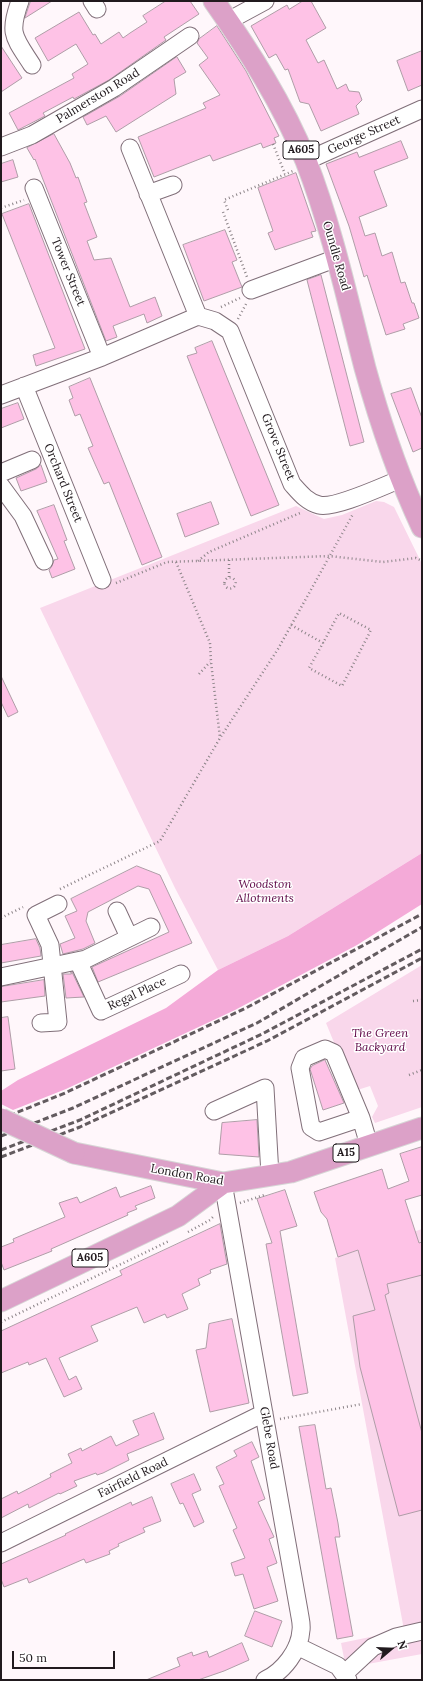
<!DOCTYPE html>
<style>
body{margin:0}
#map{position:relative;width:423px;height:1681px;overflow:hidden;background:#fff7fb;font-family:Lora,serif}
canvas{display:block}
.frame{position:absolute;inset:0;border:2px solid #211a1e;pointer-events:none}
.north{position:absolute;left:371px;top:1629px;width:40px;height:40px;-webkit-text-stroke:3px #fff;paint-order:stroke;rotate:71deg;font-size:11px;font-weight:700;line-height:16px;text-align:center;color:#211a1e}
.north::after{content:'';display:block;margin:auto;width:14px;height:18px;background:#211a1e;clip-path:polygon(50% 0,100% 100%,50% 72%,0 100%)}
.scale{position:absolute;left:12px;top:1651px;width:103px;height:18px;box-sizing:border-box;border:2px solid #211a1e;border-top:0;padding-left:5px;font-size:12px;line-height:14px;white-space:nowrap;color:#211a1e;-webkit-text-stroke:3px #fff;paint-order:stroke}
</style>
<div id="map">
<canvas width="423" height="1681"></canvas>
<div class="frame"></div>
<div class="north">N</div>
<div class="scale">50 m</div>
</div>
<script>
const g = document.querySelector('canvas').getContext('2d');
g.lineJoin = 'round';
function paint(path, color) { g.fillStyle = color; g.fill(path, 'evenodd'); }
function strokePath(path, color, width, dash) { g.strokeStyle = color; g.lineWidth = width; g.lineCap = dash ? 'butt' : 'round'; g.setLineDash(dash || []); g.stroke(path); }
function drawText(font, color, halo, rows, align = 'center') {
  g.font = font + ' Lora,serif'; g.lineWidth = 3; g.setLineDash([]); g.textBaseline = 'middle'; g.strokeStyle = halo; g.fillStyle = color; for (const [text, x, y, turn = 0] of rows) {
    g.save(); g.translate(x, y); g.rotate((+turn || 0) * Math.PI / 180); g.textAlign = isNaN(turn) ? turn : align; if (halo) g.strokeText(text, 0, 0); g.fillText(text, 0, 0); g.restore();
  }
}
const green = new Path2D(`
 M376,501L384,502L394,507L422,564V853L288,936L218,970L175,888L40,608L296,506L324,519L342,515Z
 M422,965V1107L375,1123L372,1117L378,1106L370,1086L354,1091L326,1023Z
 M422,1229V1654L346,1668L341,1643L404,1630L335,1258Z`);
const forest = new Path2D(`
 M422,853V904L357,945L235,1010L66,1089L13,1110L1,1104V1091L18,1080L166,1008L218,970L288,936Z`);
const building = new Path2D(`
 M31,1H52L25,18Z
 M166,1H190L199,14L164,37L166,40L109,80L74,99L73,97L43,113L45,116L18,130L9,113L74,78L72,74L88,64L76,44L48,61L35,38L79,12L93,35L95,34L101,44L119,32L123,38L130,33L147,22L143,16Z
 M303,1H311L326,28L306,40L318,63L324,60L337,89L346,84L349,91L359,92L362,100L356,106L359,114L321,131L309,104L300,102L288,69L285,70L276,54L269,58L251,26L287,5L289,9Z
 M217,26L246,71L279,136L274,138L276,143L263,148L261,143L213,161L210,155L154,177L138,137L206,108L203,103L220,95L199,65L208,58L197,43L199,39Z
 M1,46L22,78L1,92Z
 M422,51V85L408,91L397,61Z
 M177,57L186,72L174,79L176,94L116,132L106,116L87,125L83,117L120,96Z
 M54,134L70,163L76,178L78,177L87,202L84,203L97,237L87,241L94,260L111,258L130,307L155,297L162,316L147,323L144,314L113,326L117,337L106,341L35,159L34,160L27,148Z
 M401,141L408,158L374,171L387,206L359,217L365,236L375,233L382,256L392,252L401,283L405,282L412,303H414L419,318L403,324L405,329L386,335L367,275L364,277L349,226L326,164L357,152L359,157Z
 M13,160L18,177L1,182V164Z
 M296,173L316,231L311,232L313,237L275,250L268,233L273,231L258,188Z
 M29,204L85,349L36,366L33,355L55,348L2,214Z
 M225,230L237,260L232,262L242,287L204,301L183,245Z
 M321,275L364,442L350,446L307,280Z
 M212,341L279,505L251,516L187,356L197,353L195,348Z
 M90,378L162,557L142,565L109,482L104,484L95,464L88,448L93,446L80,414L75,416L69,400L73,398L69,387Z
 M411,388L422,418V448L413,452L391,394Z
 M18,403L24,419L1,428V409Z
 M41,465L47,482L21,491L16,478L36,469Z
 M211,502L219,524L185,537L177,514Z
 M54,505L67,540L64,541L75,569L52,578L49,570L52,566L54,560L58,559L37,511Z
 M1,676L18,712L8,717L1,702Z
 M137,866L160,875L192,943L98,982L92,967L169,932L149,889L138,886L88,912L86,921L95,943L83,949L63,954L60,944L75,938L65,916L77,911L71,899Z
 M36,939L40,948L41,956L1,963V945Z
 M71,972H72L84,997L66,998L63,974H71Z
 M44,980L45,996L1,1002V987Z
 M8,1017L15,1069L1,1071V1018Z
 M325,1060L344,1103L323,1110L310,1069L312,1066Z
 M257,1120L259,1157L219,1154L222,1123Z
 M422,1147V1195L405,1200L419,1243L422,1242V1275L387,1284L389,1293L385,1295L422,1433V1510L399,1516L360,1367L353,1316L375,1310L358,1250L338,1257L327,1219L321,1212L314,1192L382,1169L388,1189L409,1181L400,1154Z
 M151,1186L155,1198L135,1206L137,1209L127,1213L128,1215L51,1249L52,1251L4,1270L1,1262V1247L14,1242L13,1239L65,1217L59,1203L77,1197L80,1203L116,1187L120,1197Z
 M285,1190L297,1226L280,1231L308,1393L293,1396L266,1244L272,1243L257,1199Z
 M220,1224L227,1264L210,1270L211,1273L198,1279L200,1285L182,1294L188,1309L167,1318L165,1314L144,1323L137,1307L91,1326L98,1341L59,1358L69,1380L76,1376L82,1389L64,1397L46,1358L29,1365L28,1362L1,1373V1331L122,1275L120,1271Z
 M232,1319L249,1403L210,1412L196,1350L206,1348L209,1324Z
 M154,1413L164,1439L127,1454L129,1460L103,1473L97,1475L96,1473L74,1481L77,1486L60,1494L59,1493L29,1508L28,1504L1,1518V1499L17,1491L18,1494L51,1477L50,1474L72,1463L68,1454L81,1448L82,1451L111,1436L116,1446L139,1435L133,1421Z
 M315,1425L326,1489L331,1488L338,1523L340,1537H335L353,1636L337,1639L299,1427Z
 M252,1442L259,1457L251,1461L265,1499L258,1502L274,1537L269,1539L277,1563L267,1567L278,1601L254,1609L243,1574L235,1576L231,1563L245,1558L233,1530L237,1528L219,1486L224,1484L216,1467L237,1456L234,1451Z
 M194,1474L201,1490L192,1494L204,1522L194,1527L183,1503L180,1504L171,1484Z
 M152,1497L161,1521L143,1528L145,1532L118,1544L119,1546L109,1551L110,1554L86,1563L84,1559L29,1583L27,1578L4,1587L1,1579V1564L66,1535L65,1534L131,1502L132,1505Z
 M255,1611L282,1621L272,1647L245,1636Z
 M242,1643L249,1660L224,1671L198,1680H146L180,1666L177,1658L192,1652L193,1656L207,1651L209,1657Z`);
const path = new Path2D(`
 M273,144L285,174
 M1,208L24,200
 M228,210L224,200L293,171
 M223,212L247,277
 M221,307L240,298
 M238,319L246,304
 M229,560V577
 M198,561L209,552L300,513
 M176,562L210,643L211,662L220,738
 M224.5 583a5.5 5.5 0 1 1 11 0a5.5 5.5 0 1 1-11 0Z
 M116,583L167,562L329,556L383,562L416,558L422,561
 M291,625L323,643L309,668L342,686L371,630L339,613L323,643
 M199,674L210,662
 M60,889L160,841L220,738L278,649L353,514
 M1,918L23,907
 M413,1001L422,1000
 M409,1075L422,1070
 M240,1203L264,1195
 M188,1232L210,1220L214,1216
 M1,1322L169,1241
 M280,1419L362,1404`);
const minor = new Path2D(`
 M20,1C8,34 14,37 32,65
 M92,1L97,9
 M228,21L265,1
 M1,147L32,135L114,88L190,36
 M130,148L198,316
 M306,161L422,109
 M34,188L102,357
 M148,194L173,185
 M251,290L337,258
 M24,386L102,580
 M1,395L102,357L198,316L215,321L230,331L292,484C300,493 307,502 319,505C335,509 383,486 401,479
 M1,473L32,460
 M1,486L23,516L44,561
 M117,911L129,937
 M78,961L101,1011L181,974
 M1,977L86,959L151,927
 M41,1023L58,1022L50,945L36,915L58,904
 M214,1111L265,1088L270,1175
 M361,1118L319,1132L311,1127L300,1068L304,1058L325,1049L334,1053L361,1118L369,1145
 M223,1183L299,1611C300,1618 302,1624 301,1630C300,1650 283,1672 265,1680
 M1,1543L264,1413
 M297,1646L338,1666L348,1680
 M344,1674L373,1647L396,1637L422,1631`);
const major = new Path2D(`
 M214,1C249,51 283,104 306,161C332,228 347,298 365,368C380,422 398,476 422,527
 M74,1153L223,1183L291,1172L422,1128
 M1,1301L178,1216L223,1183`);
const rail = new Path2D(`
 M1,1119L65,1093L246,1008L422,914
 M1,1136L73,1108L257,1023L422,927
 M1,1150L80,1120L262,1034L422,949
 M1,1157L80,1127L267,1041L422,958`);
const majorBridge = new Path2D(`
 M1,1119L74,1153`);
const shields = [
 [301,150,36],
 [346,1153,26],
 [90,1258,36]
];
const shieldNames = [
 ["A605",301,150],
 ["A15",346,1153],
 ["A605",90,1258]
];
const streetNames = [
 ["Palmerston Road",98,96,-31],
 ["George Street",364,135,-24],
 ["Oundle Road",336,256,74],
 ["Tower Street",68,272,68],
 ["Grove Street",278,447,68],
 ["Orchard Street",63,483,68],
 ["Regal Place",137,994,-25],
 ["London Road",187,1175,10],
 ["Glebe Road",269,1438,80],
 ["Fairfield Road",133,1478,-26]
];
const parkNames = [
 ["Woodston",265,885],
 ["Allotments",265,899],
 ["The Green",380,1034],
 ["Backyard",380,1048]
];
paint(green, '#f9d7eb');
paint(forest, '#f4aad8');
paint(building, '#fec2e6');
strokePath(building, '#af9da7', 1);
strokePath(minor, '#806f79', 19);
strokePath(major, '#d7d6d6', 23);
strokePath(path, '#8c8488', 2.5, [1, 3]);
strokePath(minor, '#fff', 17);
strokePath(major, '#dca1c8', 21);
strokePath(rail, '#635b5f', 3, [6, 3]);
strokePath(majorBridge, '#d7d6d6', 23, []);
strokePath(majorBridge, '#dca1c8', 21);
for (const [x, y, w] of shields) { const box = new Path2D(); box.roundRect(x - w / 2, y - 9, w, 18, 3); g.fillStyle = '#fff'; g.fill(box); strokePath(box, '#211a1e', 1); }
drawText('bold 11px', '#211a1e', null, shieldNames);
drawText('12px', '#211a1e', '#fff', streetNames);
drawText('italic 12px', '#5f0948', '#fff', parkNames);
</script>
